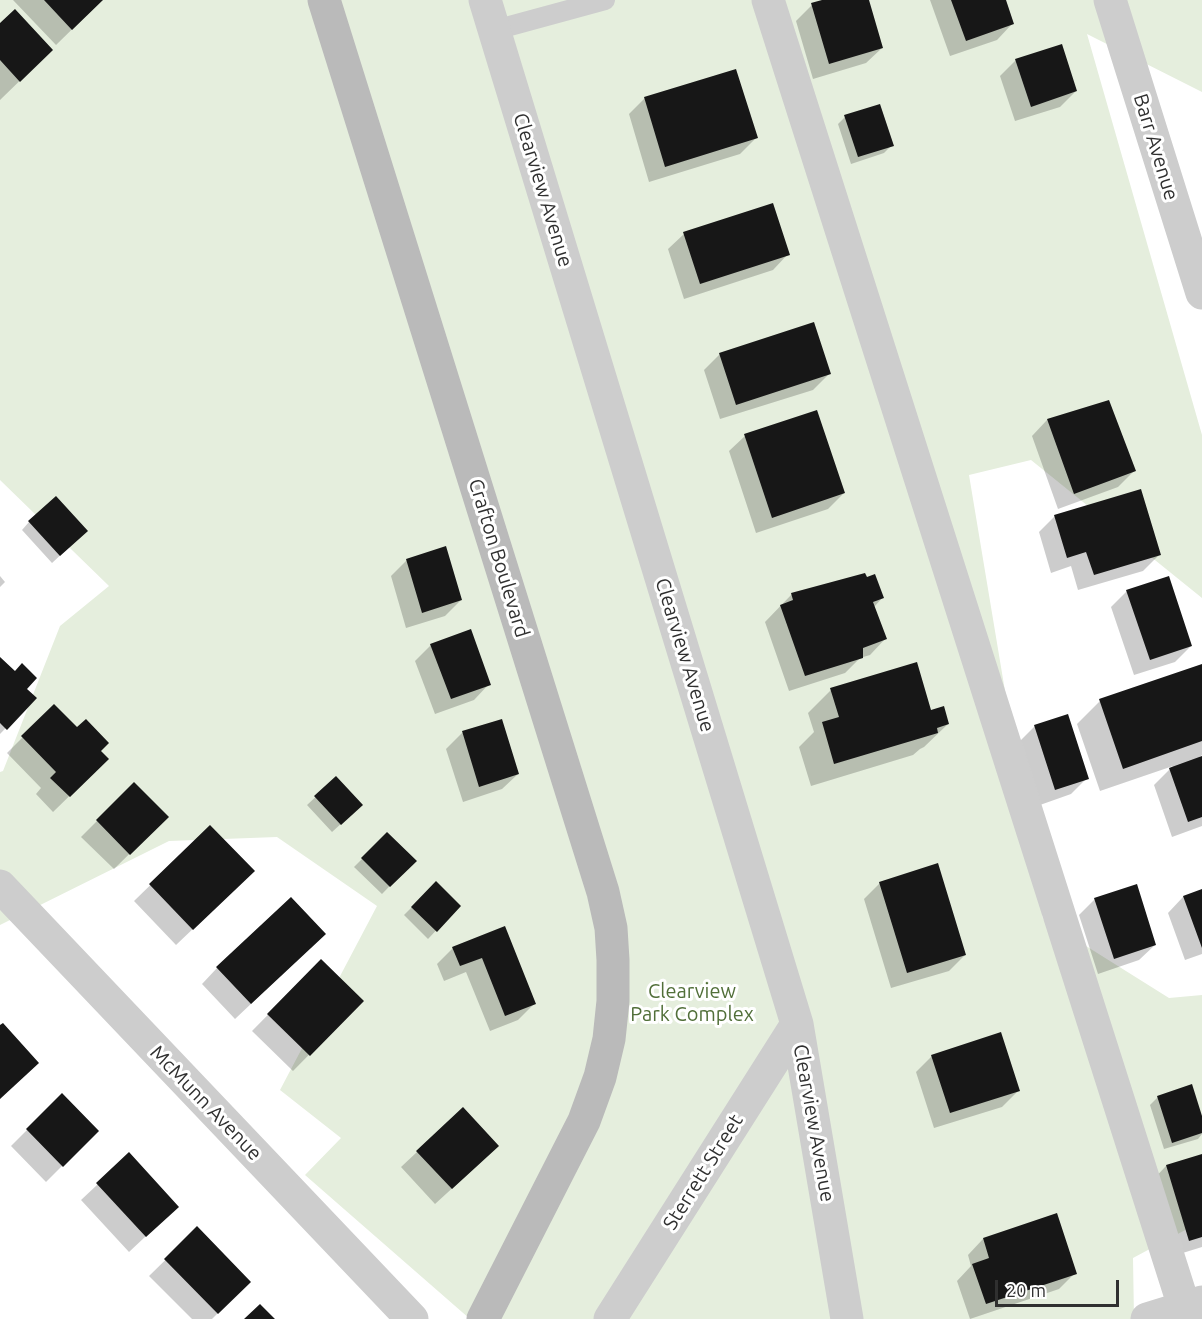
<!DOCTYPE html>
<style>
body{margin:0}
#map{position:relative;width:1202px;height:1319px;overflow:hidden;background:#fff;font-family:Ubuntu,sans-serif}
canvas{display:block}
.scale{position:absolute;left:995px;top:1280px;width:124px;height:27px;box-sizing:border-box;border:3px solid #303030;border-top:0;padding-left:8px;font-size:18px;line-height:21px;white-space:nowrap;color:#303030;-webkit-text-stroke:4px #fff;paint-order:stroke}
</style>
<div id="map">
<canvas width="1202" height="1319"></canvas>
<div class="scale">20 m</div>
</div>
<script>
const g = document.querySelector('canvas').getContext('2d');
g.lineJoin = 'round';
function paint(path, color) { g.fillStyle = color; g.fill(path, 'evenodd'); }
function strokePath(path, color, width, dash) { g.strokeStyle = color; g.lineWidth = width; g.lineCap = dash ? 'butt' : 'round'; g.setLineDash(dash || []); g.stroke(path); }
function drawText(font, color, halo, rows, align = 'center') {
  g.font = font + ' Ubuntu,sans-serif'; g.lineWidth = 6; g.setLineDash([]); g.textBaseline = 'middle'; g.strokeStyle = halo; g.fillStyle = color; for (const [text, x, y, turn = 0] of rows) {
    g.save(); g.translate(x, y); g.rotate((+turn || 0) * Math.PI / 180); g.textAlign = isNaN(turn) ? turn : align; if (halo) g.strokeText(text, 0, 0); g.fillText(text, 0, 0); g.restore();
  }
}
const green = new Path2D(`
 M0,0H1202V92L1087,34L1202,435V598L1031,460L969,475L1043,919L1169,998L1202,995V1221L1133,1258L1134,1319H470L305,1175L341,1138L280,1090L377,906L277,837L169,841L0,925V772L3,771L60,626L109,586L0,480Z`);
const shadow = new Path2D(`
 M13,0H102L56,45Z
 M828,0H867L882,48L866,63L813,79L796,21L812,5Z
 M930,0H1004L1012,24L997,40L950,56Z
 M0,25L35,66L0,100Z
 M1016,60L1076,91L1060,107L1015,121L1000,76Z
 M645,98L756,138L740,154L649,182L629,114Z
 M845,117L892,145L884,153L851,164L838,124Z
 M684,234L788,254L773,270L684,299L668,249Z
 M720,354L829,374L813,390L720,419L704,370Z
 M1047,420L1134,471L1118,487L1058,509L1032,436Z
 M745,436L844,493L828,509L756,533L729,451Z
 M1055,516L1159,555L1143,571L1078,590L1071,566L1051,573L1039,532Z
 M29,522L78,539L52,563L22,530Z
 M407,560L461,600L445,616L406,628L391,576Z
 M0,576L5,582L0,587Z
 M1127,591L1191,646L1175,662L1134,675L1111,607Z
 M792,594L883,597L874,607L885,639L870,655L860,658L845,673L789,691L765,622Z
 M431,645L489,684L474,700L435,714L415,661Z
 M0,659L15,673L25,689L35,698L0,734Z
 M1202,668V755L1198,759L1202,758V826L1172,837L1154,785L1173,766L1100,791L1077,724L1100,701Z
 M831,690L930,712L948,724L924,747L920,749L913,755L811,786L799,747L814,732L808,713Z
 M54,706L99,751L91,775L53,812L36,794L41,788L7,753Z
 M501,721L518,774L502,789L463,802L446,749L462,733Z
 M1035,726L1087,778L1071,794L1040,805L1019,742Z
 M336,778L354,812L332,832L307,805Z
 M134,784L167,817L114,869L81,837Z
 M210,827L237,887L176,945L134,901Z
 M387,834L414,861L382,894L354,867Z
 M436,883L459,906L428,939L404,915Z
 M880,883L965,955L949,971L891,988L864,899Z
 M1202,890V954L1185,960L1168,913L1183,897Z
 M1095,899L1155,945L1139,960L1098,974L1079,915Z
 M504,928L534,1004L518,1020L490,1031L466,972L444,981L437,964L453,948Z
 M308,950L235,1019L202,984L217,968Z
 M321,961L362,1001L293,1071L252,1031Z
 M932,1056L1018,1091L1002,1107L934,1128L916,1072Z
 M62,1095L97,1131L46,1182L11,1146Z
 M1158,1097L1202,1121V1134L1198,1139L1164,1149L1150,1105Z
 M417,1152L481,1162L435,1204L401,1167Z
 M129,1155L161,1222L129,1252L81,1200Z
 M1202,1155V1247L1173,1256L1151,1182L1166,1166Z
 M197,1229L249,1282L212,1319H192L149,1276Z
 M983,1239L1075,1273L1059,1289L970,1319L957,1281L971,1266L968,1255Z`);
const building = new Path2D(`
 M44,0H103L72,30Z
 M822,0H869L883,48L829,64L811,3Z
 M951,0H1006L1014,24L966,41Z
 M15,9L53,50L20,82L0,60V23Z
 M1062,44L1077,91L1031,107L1015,59Z
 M736,69L758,138L665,167L644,97Z
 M880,104L894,146L858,157L844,115Z
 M773,203L790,255L700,284L683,232Z
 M814,322L831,374L736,405L719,353Z
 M1109,400L1136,471L1074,494L1047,419Z
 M817,410L845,493L772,518L744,434Z
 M1141,489L1161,555L1094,575L1086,552L1067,558L1054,515Z
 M56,496L88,531L60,556L28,521Z
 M446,546L462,600L422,613L406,559Z
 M865,573L867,577L875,574L884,598L873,602L887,639L863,648V658L805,676L780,605L793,600L791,593Z
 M1169,576L1192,646L1150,660L1126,590Z
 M471,629L491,685L451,699L430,644Z
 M0,657L15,671L22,663L37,678L27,689L37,698L7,730L0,723Z
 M917,662L931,710L944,706L949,724L937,728L938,733L834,764L822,722L839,717L830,688Z
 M1202,664V741L1123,769L1099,699Z
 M54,704L77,727L86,719L109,743L101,751L109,759L70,797L50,778L56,772L21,736Z
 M1068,714L1089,779L1055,790L1034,725Z
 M502,719L519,774L479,787L462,731Z
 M1202,756V817L1188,822L1169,768Z
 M336,776L363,805L341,825L314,796Z
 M134,782L169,817L130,855L96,820Z
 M210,825L255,871L193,930L149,884Z
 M387,832L417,861L390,887L361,858Z
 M938,863L966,955L907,973L879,882Z
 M436,881L461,906L437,932L411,907Z
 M1137,884L1156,945L1114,959L1094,898Z
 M1202,889V948L1183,896Z
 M291,897L326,934L251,1004L216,967Z
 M505,926L536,1004L505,1016L482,958L460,966L452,947Z
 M321,959L364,1001L310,1056L267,1014Z
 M3,1023L39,1063L0,1099V1025Z
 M1001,1032L1020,1091L950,1113L931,1055Z
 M1192,1084L1202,1116V1133L1172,1143L1157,1096Z
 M62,1093L99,1131L63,1167L26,1129Z
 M463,1107L499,1146L452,1189L416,1151Z
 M129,1152L179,1207L146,1237L96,1183Z
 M1202,1154V1237L1189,1241L1166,1165Z
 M1057,1213L1077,1274L986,1304L972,1264L989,1258L983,1238Z
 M197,1226L251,1282L218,1314L164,1259Z
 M260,1304L275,1319H244Z`);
const lane = new Path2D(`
 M495,30L605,0`);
const street = new Path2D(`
 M485,0L797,1024L847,1319
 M768,0L1188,1319
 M1110,0L1202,293
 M0,886L412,1319
 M610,1319L797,1024
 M1147,1319L1202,1302`);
const secondary = new Path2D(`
 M324,0L603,892L611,928L613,960V1001L609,1039L600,1077L584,1121L483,1319`);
const streetNames = [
 ["Barr Avenue",1156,147,73],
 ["Clearview Avenue",543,190,73],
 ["Crafton Boulevard",499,558,73],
 ["Clearview Avenue",685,655,73],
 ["McMunn Avenue",206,1103,46],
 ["Clearview Avenue",814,1123,80],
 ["Sterrett Street",703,1172,-58]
];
const parkNames = [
 ["Clearview",692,991],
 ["Park Complex",692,1014]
];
paint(green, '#e5eedd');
paint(shadow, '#0003');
paint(building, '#171717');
strokePath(lane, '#cdcdcd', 20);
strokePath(street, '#cdcdcd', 33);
strokePath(secondary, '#bababa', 33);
drawText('20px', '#303030', '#fff', streetNames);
drawText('20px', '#516f39', '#fff', parkNames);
</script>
